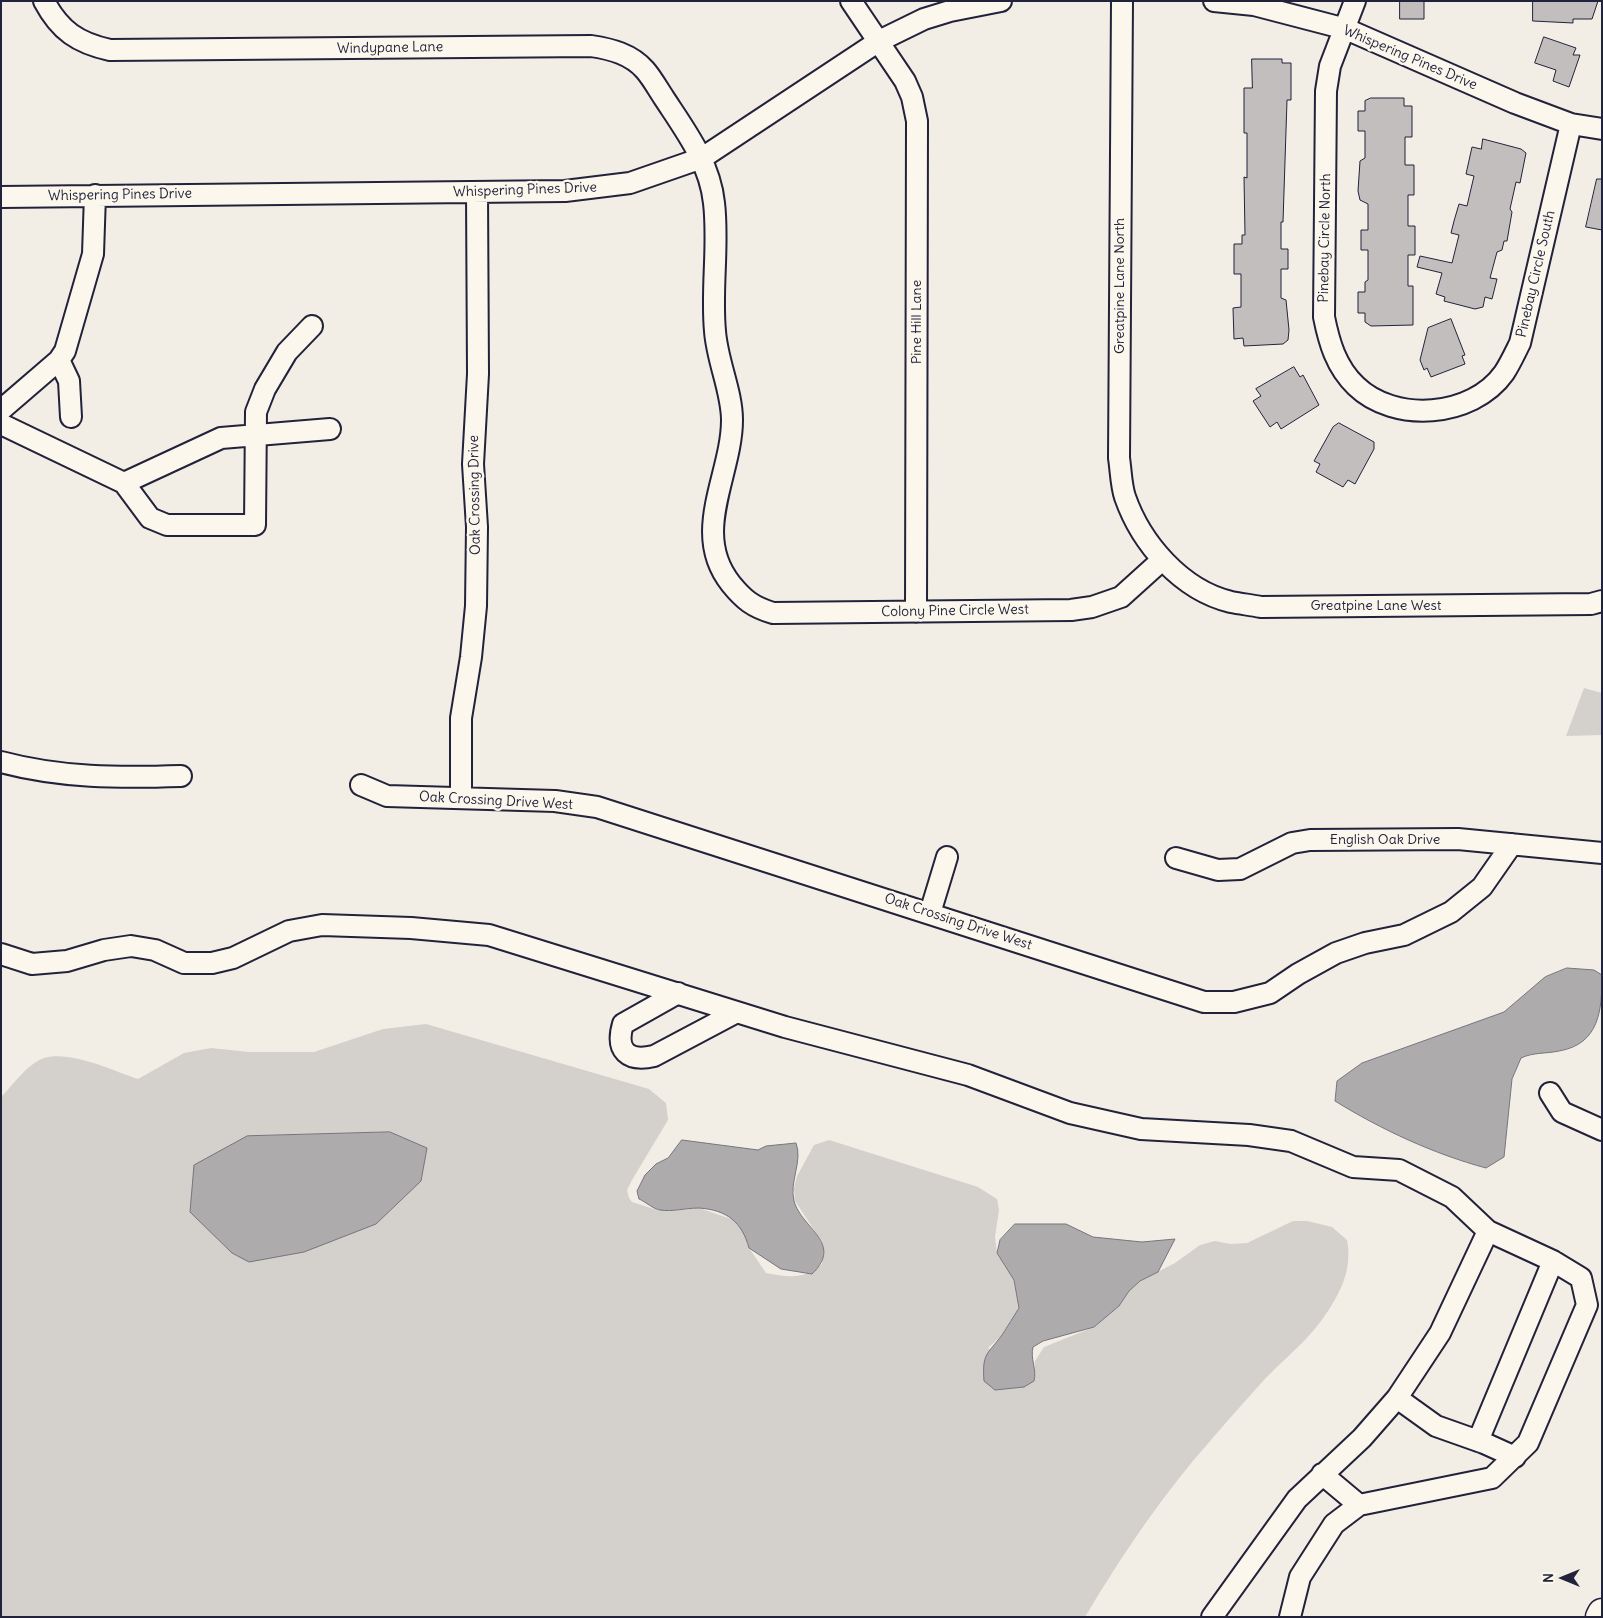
<!DOCTYPE html>
<style>
body{margin:0}
#map{position:relative;width:1603px;height:1618px;overflow:hidden;background:#f2eee5;font-family:Delius,sans-serif}
canvas{display:block}
.frame{position:absolute;inset:0;border:2px solid #22223b;pointer-events:none}
.north{position:absolute;left:1538px;top:1553px;width:50px;height:50px;-webkit-text-stroke:4px #fbf7ec;paint-order:stroke;rotate:270deg;font-size:14px;font-weight:700;line-height:20px;text-align:center;color:#22223b}
.north::after{content:'';display:block;margin:auto;width:18px;height:22px;background:#22223b;clip-path:polygon(50% 0,100% 100%,50% 72%,0 100%)}
</style>
<div id="map">
<canvas width="1603" height="1618"></canvas>
<div class="frame"></div>
<div class="north">N</div>
</div>
<script>
const g = document.querySelector('canvas').getContext('2d');
g.lineJoin = 'round';
function paint(path, color) { g.fillStyle = color; g.fill(path, 'evenodd'); }
function strokePath(path, color, width, dash) { g.strokeStyle = color; g.lineWidth = width; g.lineCap = dash ? 'butt' : 'round'; g.setLineDash(dash || []); g.stroke(path); }
function drawText(font, color, halo, rows, align = 'center') {
  g.font = font + ' Delius,sans-serif'; g.lineWidth = 5; g.setLineDash([]); g.textBaseline = 'middle'; g.strokeStyle = halo; g.fillStyle = color; for (const [text, x, y, turn = 0] of rows) {
    g.save(); g.translate(x, y); g.rotate((+turn || 0) * Math.PI / 180); g.textAlign = isNaN(turn) ? turn : align; if (halo) g.strokeText(text, 0, 0); g.fillText(text, 0, 0); g.restore();
  }
}
const green = new Path2D(`
 M1584,688L1602,693V735L1566,736Z
 M426,1024L649,1089L666,1103L668,1120L632,1180L627,1190L629,1198L632,1202L657,1210L672,1211L699,1208L737,1221L744,1231L749,1248L766,1273C788,1277 805,1280 822,1264V1242L795,1201L794,1188L797,1176L814,1145L829,1140L978,1187L997,1199L999,1210L995,1237L997,1253L1014,1280L1019,1308L1000,1337L988,1348L1034,1381L1035,1361L1044,1347L1094,1327L1119,1306L1129,1291L1140,1281L1175,1263L1200,1245L1215,1241L1230,1244L1247,1243L1293,1221H1307L1332,1227L1347,1240C1352,1267 1343,1288 1328,1311C1311,1338 1286,1357 1264,1380C1246,1400 1228,1420 1211,1440C1163,1494 1122,1555 1085,1617H1V1097C13,1085 27,1064 44,1058C70,1050 114,1071 138,1079L184,1053L211,1048L249,1052H314L383,1029Z`);
const water = new Path2D(`
 M1567,968L1594,970L1602,975C1602,1009 1600,1044 1559,1051C1545,1054 1534,1052 1521,1058L1512,1079L1504,1157L1486,1168C1434,1154 1382,1130 1335,1101L1337,1081L1362,1063L1504,1012L1545,977Z
 M390,1132L427,1148L421,1181L376,1224L304,1252L249,1262L232,1253L190,1212L194,1165L247,1136Z
 M682,1140L758,1150L766,1146L796,1143C803,1161 789,1182 794,1201C802,1229 844,1243 812,1274L781,1269L749,1248C742,1222 727,1210 699,1208C685,1208 673,1212 660,1210C653,1209 646,1202 639,1199L637,1191L645,1175L656,1164L668,1158Z
 M1015,1224H1066L1093,1237L1142,1242L1175,1239L1158,1272L1140,1281L1129,1291L1119,1306L1094,1327L1043,1341L1033,1347C1030,1359 1037,1369 1034,1381L1024,1387L995,1390L984,1381C982,1353 987,1355 1002,1335C1008,1326 1013,1317 1019,1308L1014,1280L997,1253L1000,1240Z`);
const building = new Path2D(`
 M1400,1H1424V19H1400Z
 M1533,1H1598L1592,19H1573V23L1533,21Z
 M1544,37L1576,48L1573,55H1580L1569,87L1553,81L1556,70L1535,63Z
 M1252,59H1282V63H1291V100H1287L1283,222H1281V249H1288V269H1281V298L1286,300L1289,330L1288,340L1283,344L1244,346L1243,338L1234,339L1233,308L1241,307V274H1234V244H1242V235H1245L1244,177L1247,178V133H1244V88H1252Z
 M1371,98H1404V106H1412V137H1405V165H1414V195H1408V226H1415V255H1408V286H1413V325L1371,326L1365,322V313H1358V292H1365V282L1368,280V250H1361V230H1368V204L1360,200L1358,191L1360,161L1365,158V131H1358V111H1365V101Z
 M1483,139L1521,149L1526,153L1520,183L1516,182L1510,209L1512,212L1507,241H1504L1502,250L1497,252L1490,278L1497,279L1492,299L1485,297L1483,307L1475,309L1444,301L1445,297L1436,294L1442,273L1417,267L1420,256L1452,263L1459,235L1451,233L1454,221L1459,204L1467,206L1474,176L1466,174L1472,147L1481,149Z
 M1597,179H1602V230L1586,227Z
 M1451,319L1465,355L1462,356L1465,364L1431,377L1427,368L1424,370L1420,360L1428,328Z
 M1294,367L1300,377L1303,375L1319,405L1281,429L1277,422L1270,427L1253,401L1261,396L1256,389Z
 M1339,423L1374,442V449L1355,484L1348,480L1343,487L1316,472L1320,464L1314,461L1333,427Z`);
const minor = new Path2D(`
 M44,1C60,31 78,43 110,50L591,46C611,49 631,54 645,70C652,78 658,89 664,98C685,130 710,163 714,203C719,245 711,289 715,331C717,361 732,391 732,420C732,475 690,533 731,584C744,600 753,607 773,613L1071,610L1092,607L1121,597L1162,560
 M851,1L905,81L912,97L917,121L916,612
 M1122,1L1119,458C1121,471 1121,485 1125,497C1141,543 1181,590 1231,602C1241,604 1251,605 1261,607L1591,604L1602,601
 M1214,1L1254,5L1346,29L1515,103L1571,124L1602,129
 M1355,1L1330,66L1326,91L1324,317C1329,342 1336,367 1356,386C1394,423 1472,418 1504,373C1510,364 1515,353 1520,343L1571,124
 M1,197L565,191L630,183L702,158L879,41L924,19L950,11L1001,1
 M59,360L69,381L71,417
 M1,410L59,360L65,351L93,254L95,195
 M1,424L124,483L150,518L167,525H255L256,412L265,389L287,352L312,326
 M124,483L221,438L330,429
 M1,762C61,778 119,778 181,776
 M361,785L387,796L555,801L597,807L1204,1002H1234L1270,993L1298,974L1336,953L1365,943L1404,935L1451,912L1482,887L1512,844
 M461,798V718L471,657L476,606L477,527L473,464L478,374L477,192
 M1176,858L1218,870L1240,869L1292,843L1310,840L1458,839L1602,853
 M930,913L947,857
 M1,954L32,964L67,961L104,950L131,946L155,950L184,963H212L233,958L289,931L322,925L411,928L489,935L785,1027L968,1075L1070,1113L1141,1129L1249,1135L1291,1141L1353,1167L1399,1170L1452,1197L1488,1231L1553,1261L1581,1278L1587,1305L1528,1443L1492,1478L1359,1505L1334,1524L1300,1577L1290,1617
 M678,993L623,1024C615,1051 628,1062 654,1056L737,1012
 M1550,1093L1562,1112L1602,1130
 M1397,1398L1436,1426L1484,1443L1515,1457
 M1478,1441L1553,1261
 M1322,1474L1359,1505
 M1212,1617L1297,1499L1362,1438L1397,1398L1440,1333L1488,1231`);
const highway = new Path2D(`
 M1600,1617L1602,1613`);
const streetNames = [
 ["Windypane Lane",390,48,-1],
 ["Whispering Pines Drive",1410,58,23],
 ["Whispering Pines Drive",525,190,-2],
 ["Whispering Pines Drive",120,195,-1],
 ["Pinebay Circle North",1325,238,-89],
 ["Pinebay Circle South",1536,274,-77],
 ["Greatpine Lane North",1120,286,-90],
 ["Pine Hill Lane",917,322,-90],
 ["Oak Crossing Drive",475,495,-91],
 ["Greatpine Lane West",1376,606],
 ["Colony Pine Circle West",955,611,-1],
 ["Oak Crossing Drive West",496,801,3],
 ["English Oak Drive",1385,840],
 ["Oak Crossing Drive West",958,922,18]
];
paint(green, '#d4d1cc');
paint(water, '#aeabad');
strokePath(water, '#76747f', 1);
paint(building, '#c2bebe');
strokePath(building, '#22223b', 1);
strokePath(minor, '#22223b', 24);
strokePath(highway, '#22223b', 31);
strokePath(minor, '#fbf7ec', 20);
strokePath(highway, '#fbf7ec', 28);
drawText('14px', '#22223b', '#fbf7ec', streetNames);
</script>
